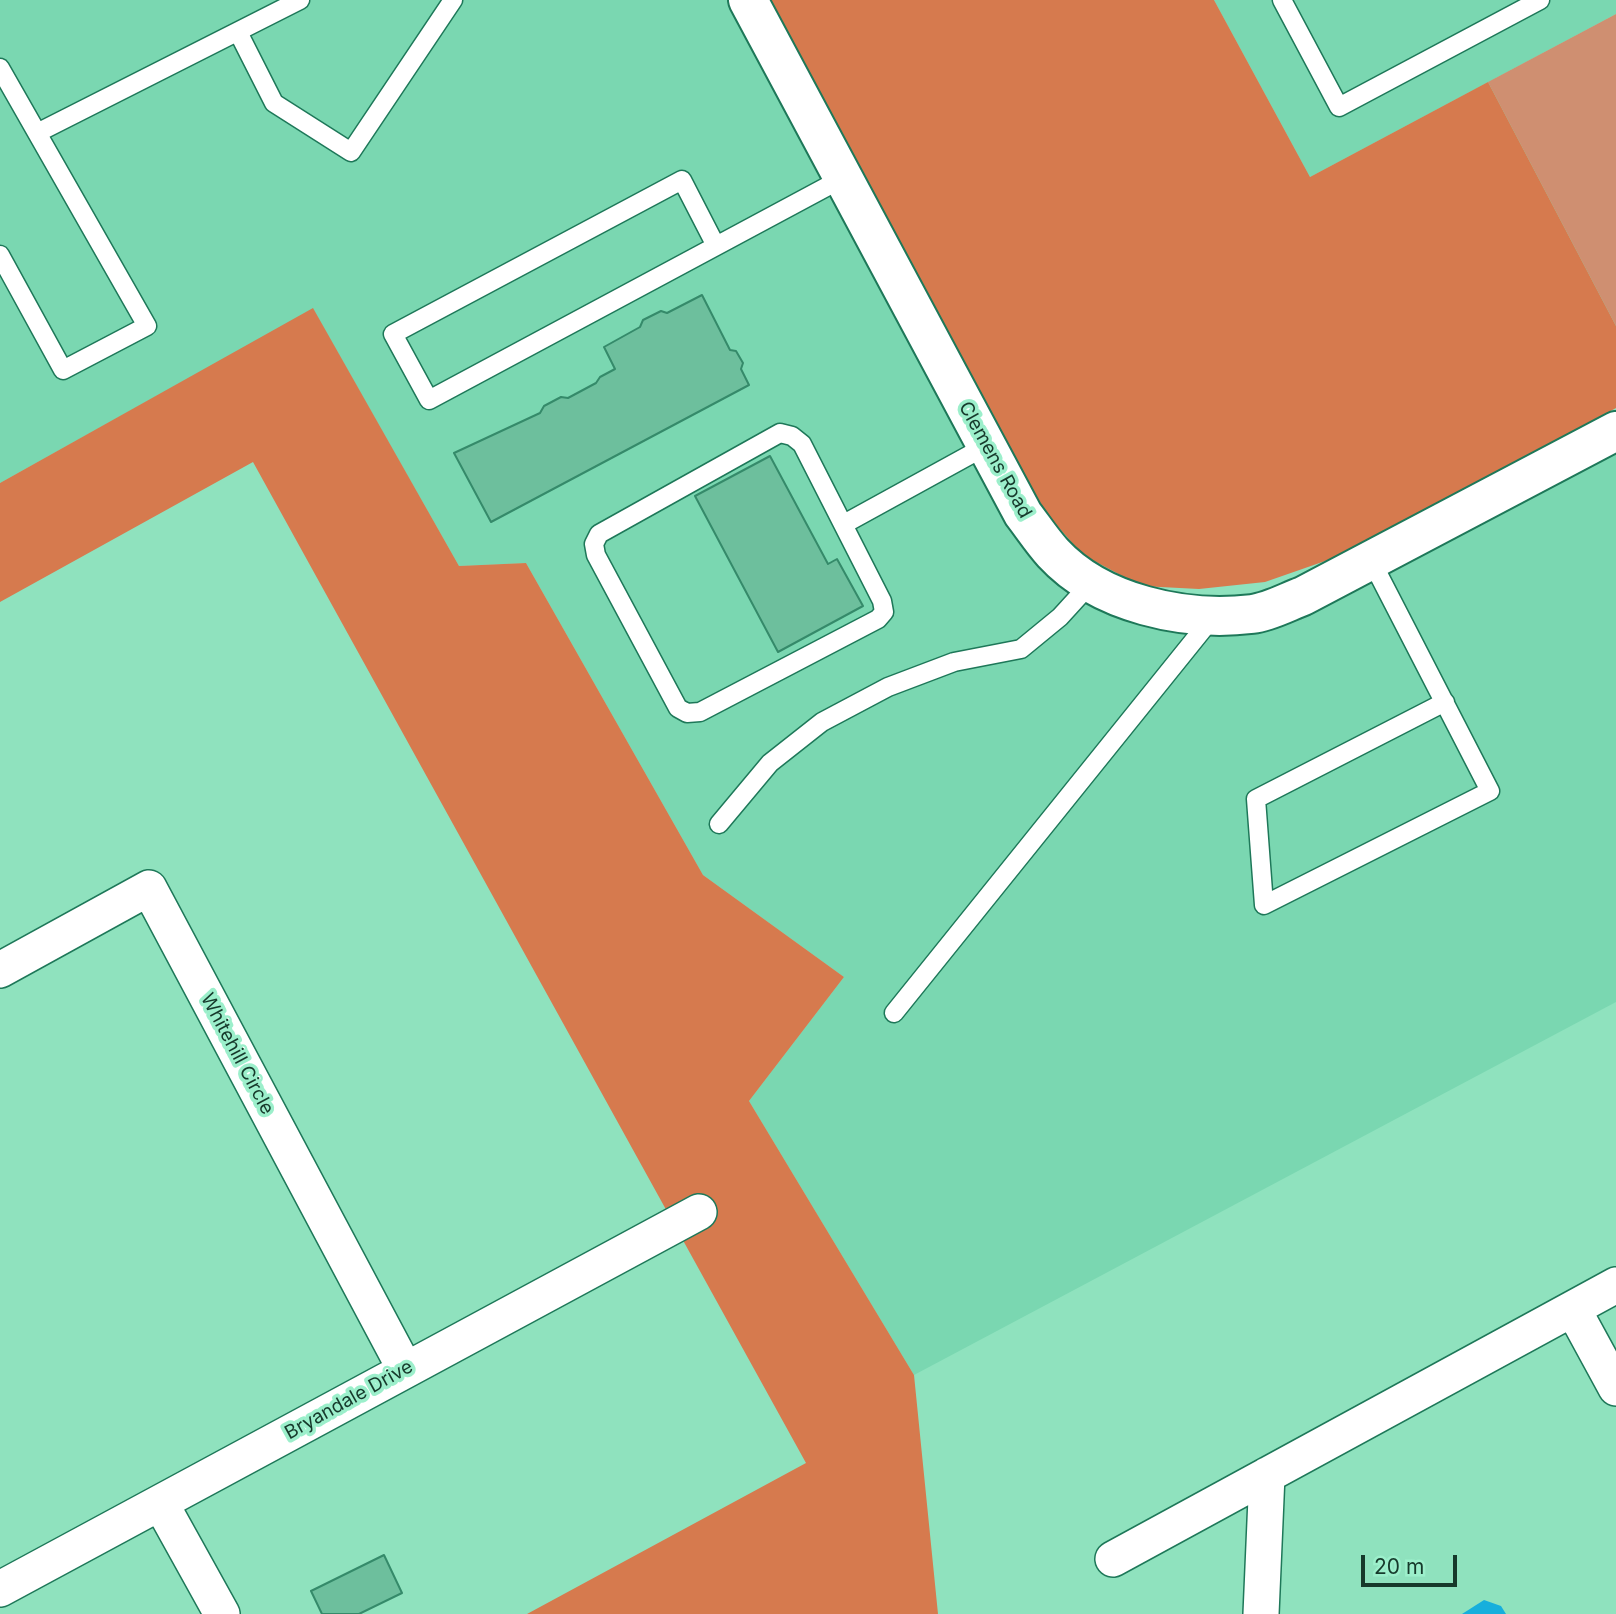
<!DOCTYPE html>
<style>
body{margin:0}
#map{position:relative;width:1616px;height:1614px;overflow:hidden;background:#8fe2be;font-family:Inter,sans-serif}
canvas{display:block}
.scale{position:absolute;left:1361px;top:1555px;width:96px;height:32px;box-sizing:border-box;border:4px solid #16392b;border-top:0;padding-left:9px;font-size:21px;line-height:24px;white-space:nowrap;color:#16392b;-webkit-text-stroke:5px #9cefcb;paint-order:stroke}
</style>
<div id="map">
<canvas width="1616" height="1614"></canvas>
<div class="scale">20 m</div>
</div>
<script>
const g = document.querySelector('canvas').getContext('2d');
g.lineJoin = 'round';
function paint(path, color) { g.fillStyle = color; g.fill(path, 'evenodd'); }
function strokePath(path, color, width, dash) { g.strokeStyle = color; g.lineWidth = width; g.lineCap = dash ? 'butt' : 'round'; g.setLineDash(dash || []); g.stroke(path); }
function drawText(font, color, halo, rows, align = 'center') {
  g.font = font + ' Inter,sans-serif'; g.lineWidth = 7; g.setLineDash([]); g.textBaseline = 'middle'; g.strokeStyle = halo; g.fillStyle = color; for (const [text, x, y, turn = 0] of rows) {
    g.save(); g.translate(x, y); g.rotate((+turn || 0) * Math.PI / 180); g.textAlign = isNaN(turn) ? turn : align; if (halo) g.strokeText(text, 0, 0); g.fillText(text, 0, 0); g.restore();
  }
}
const built = new Path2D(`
 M0,0H735L1061,575L1250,627L1616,444V1002L914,1375L749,1101L844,977L703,875L526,563L459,566L313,309L0,483Z
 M1214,0H1616V14L1310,177Z`);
const green = new Path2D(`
 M1616,14V326L1488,82Z`);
const forest = new Path2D(`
 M767,0H1214L1310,177L1488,82L1616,326V408L1351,552L1265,582L1199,589L1141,586L1083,555L1035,501Z
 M313,308L459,566L526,563L703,875L844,977L749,1101L914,1375L938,1614H527L806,1463L253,462L0,602V483Z`);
const water = new Path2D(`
 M1484,1600L1501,1606L1506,1614H1462Z`);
const building = new Path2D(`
 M702,295L730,350L736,351L743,363L741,369L749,385L491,522L454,453L540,413L544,406L561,397L568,398L596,383L600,377L615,369L604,347L640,327L643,320L661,311L667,313Z
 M770,456L828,564L837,559L863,606L778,652L695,496Z
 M384,1555L402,1593L359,1614H322L311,1591Z`);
const service = new Path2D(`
 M1282,0L1339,107L1540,0
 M238,32L274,103L351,152L453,0
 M0,68L147,326L63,370L0,255
 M39,132L300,0
 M716,246L682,180L393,334L429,400L843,178
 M780,433L792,436L802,444L882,601L884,612L878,619L700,712L687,713L678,708L596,555L594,544L599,534Z
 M844,524L986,446
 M1371,560C1411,637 1451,714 1490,791L1264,905L1256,799L1445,702
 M719,824L770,763L822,722L888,687L954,662L1021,649L1060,617L1091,583
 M894,1013L1212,618`);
const minor = new Path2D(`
 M0,970L149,888L405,1369
 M1573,1309L1616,1388
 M161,1504L222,1614
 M1113,1559L1616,1285
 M0,1589L699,1212
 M1261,1614L1267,1475`);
const tertiary = new Path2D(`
 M748,0L1023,514C1033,527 1042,541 1053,553C1100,604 1185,622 1252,614C1269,612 1287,602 1303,596L1616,431`);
const streetNames = [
 ["Clemens Road",995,460,61],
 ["Whitehill Circle",237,1054,62],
 ["Bryandale Drive",349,1400,-29]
];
paint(built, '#7ad7b1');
paint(green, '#cf8f71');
paint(forest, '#d67a4e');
paint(water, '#17afdc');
paint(building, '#6dbf9d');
strokePath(building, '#358a6a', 2);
strokePath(service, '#1e7859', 21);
strokePath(minor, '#1e7859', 38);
strokePath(tertiary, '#1e7859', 42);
strokePath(service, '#fff', 18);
strokePath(minor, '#fff', 35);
strokePath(tertiary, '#fff', 38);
drawText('19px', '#16392b', '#9cefcb', streetNames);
</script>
